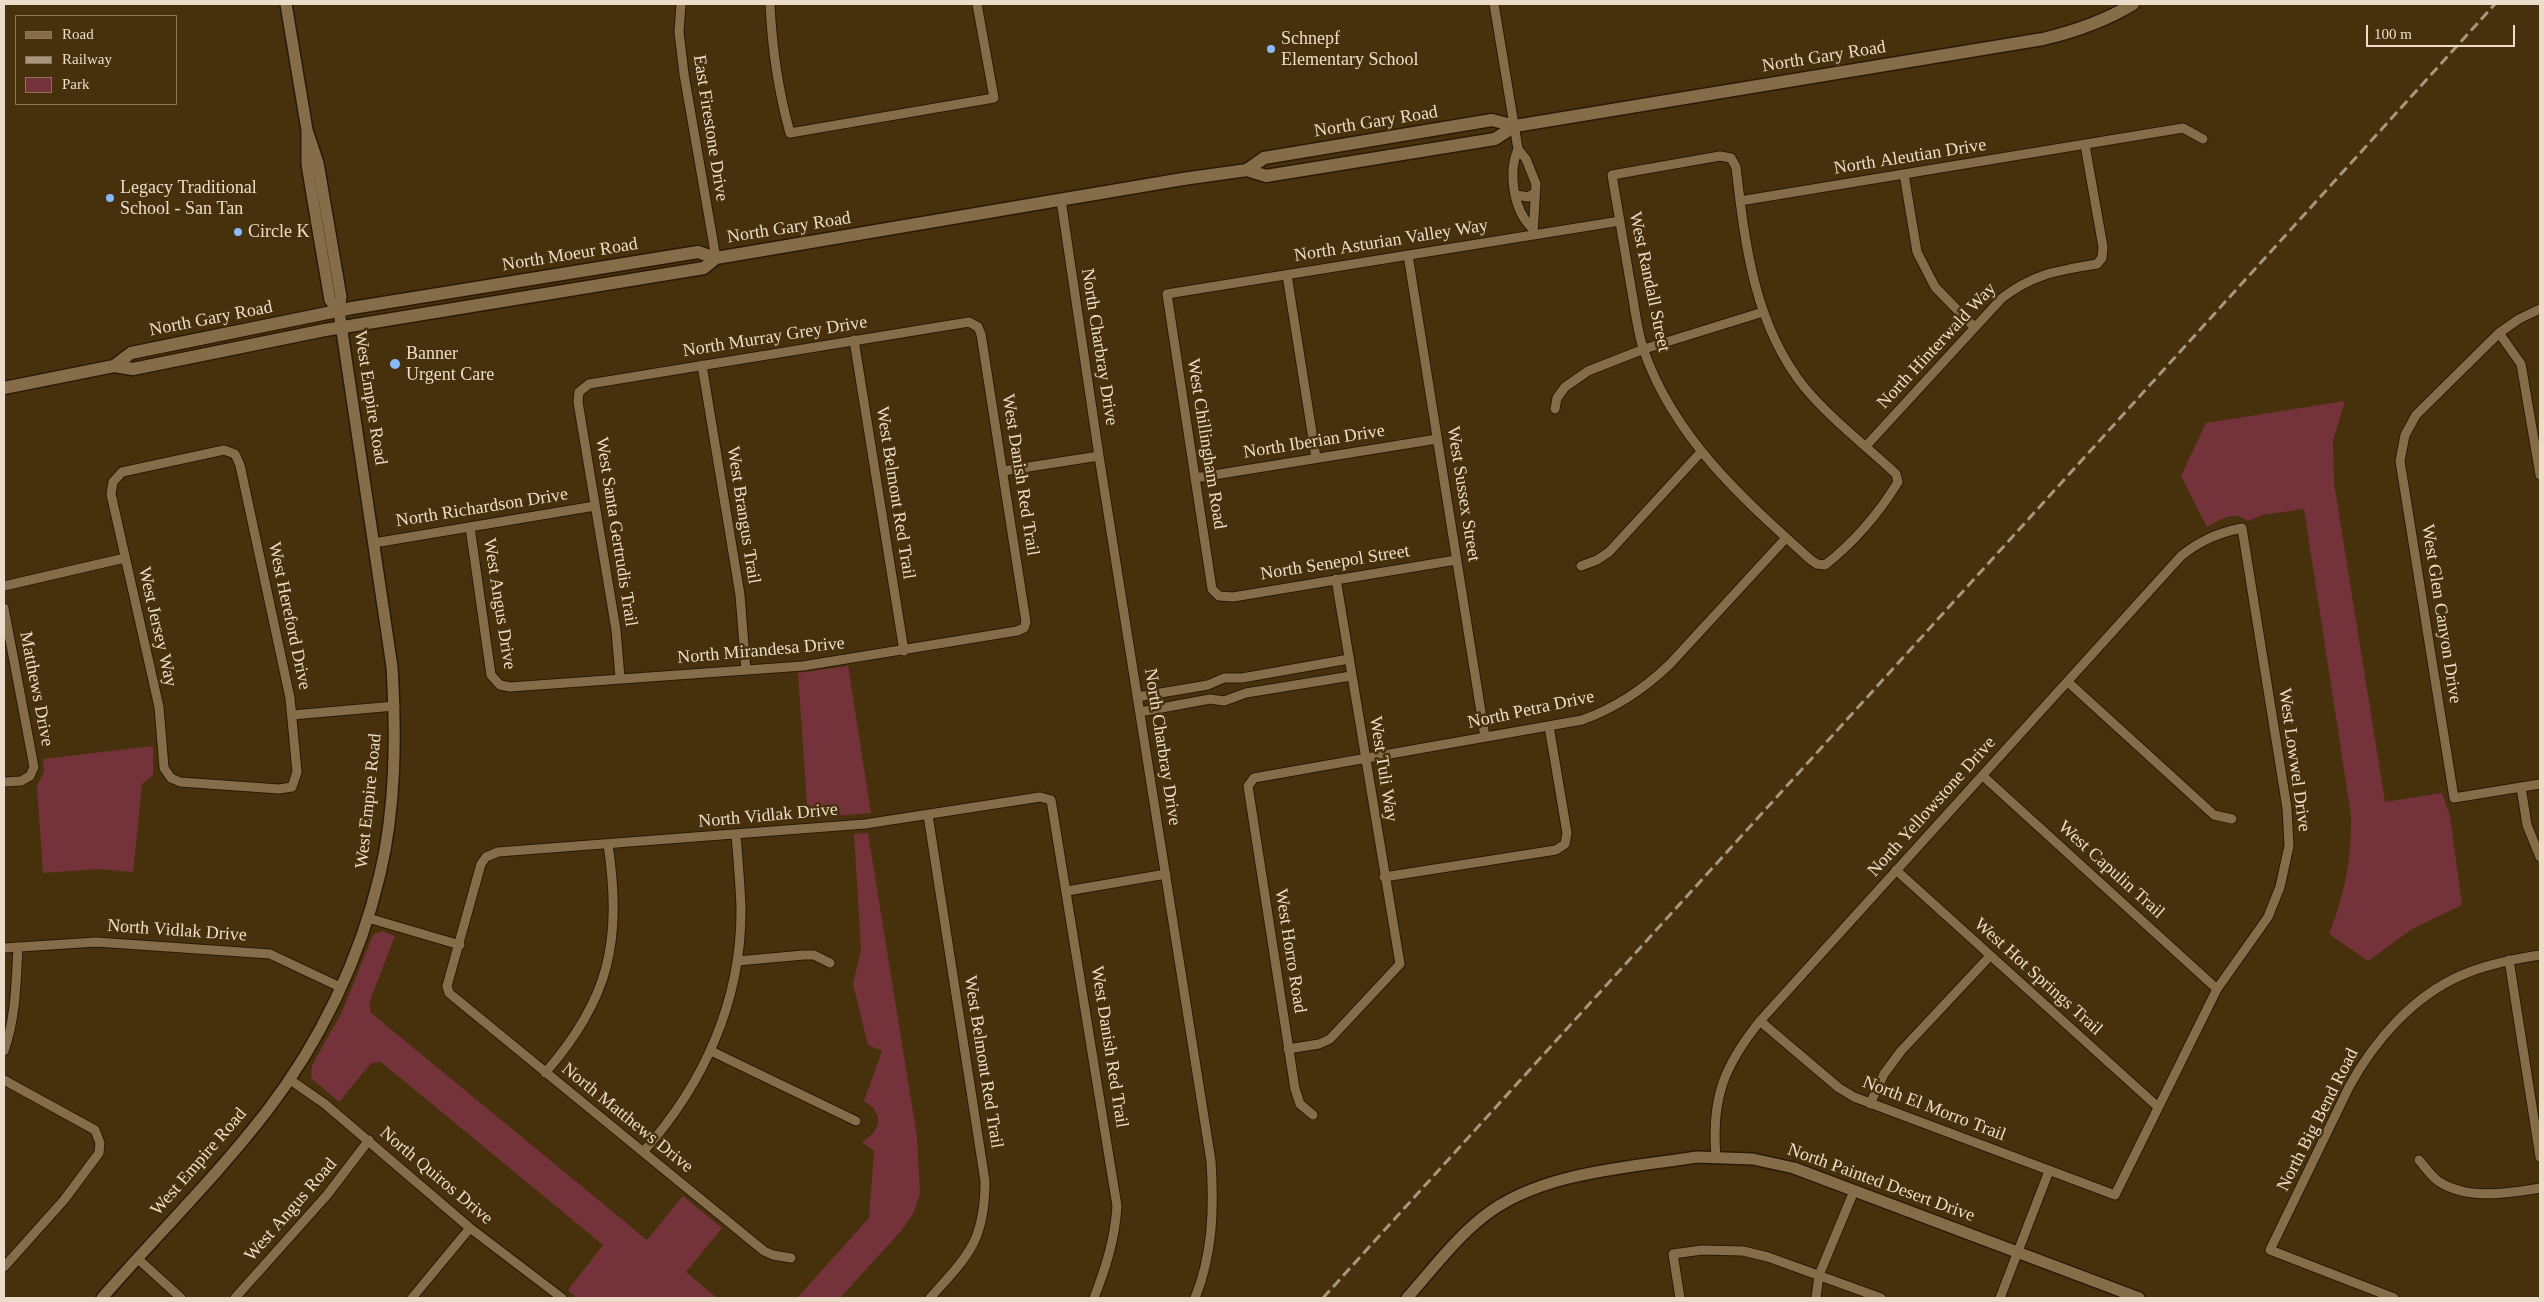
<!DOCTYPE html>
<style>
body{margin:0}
#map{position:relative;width:2544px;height:1302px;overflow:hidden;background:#47310d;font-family:"Times New Roman",serif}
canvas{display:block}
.frame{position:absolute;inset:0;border:5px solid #ebddca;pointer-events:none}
.legend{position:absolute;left:15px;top:15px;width:162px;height:90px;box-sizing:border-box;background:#47310d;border:1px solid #897659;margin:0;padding:6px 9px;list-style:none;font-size:15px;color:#ebddca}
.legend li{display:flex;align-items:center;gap:10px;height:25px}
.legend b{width:25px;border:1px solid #897659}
.scale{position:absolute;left:2366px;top:25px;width:149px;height:22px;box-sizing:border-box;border:2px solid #ebddca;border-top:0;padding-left:6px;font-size:15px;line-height:18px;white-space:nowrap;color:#ebddca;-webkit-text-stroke:4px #47310d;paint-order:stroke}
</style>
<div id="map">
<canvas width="2544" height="1302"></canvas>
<div class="frame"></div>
<ul class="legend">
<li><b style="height:6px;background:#866d4a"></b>Road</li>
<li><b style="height:6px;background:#a8977d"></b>Railway</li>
<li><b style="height:14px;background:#74333a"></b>Park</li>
</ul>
<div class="scale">100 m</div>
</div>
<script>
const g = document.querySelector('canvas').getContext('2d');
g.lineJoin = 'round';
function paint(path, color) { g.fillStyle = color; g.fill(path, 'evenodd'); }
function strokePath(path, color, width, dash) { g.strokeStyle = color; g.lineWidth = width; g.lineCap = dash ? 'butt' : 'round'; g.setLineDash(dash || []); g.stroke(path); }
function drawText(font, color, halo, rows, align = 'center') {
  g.font = font + ' "Times New Roman",serif'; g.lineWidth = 5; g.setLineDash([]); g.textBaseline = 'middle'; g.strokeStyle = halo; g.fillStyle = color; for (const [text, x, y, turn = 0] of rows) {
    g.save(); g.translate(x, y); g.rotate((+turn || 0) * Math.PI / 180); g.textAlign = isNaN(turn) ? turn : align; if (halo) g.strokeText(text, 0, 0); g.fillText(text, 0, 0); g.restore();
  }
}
const green = new Path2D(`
 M2345,401L2333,441L2334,483L2385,802L2442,793L2450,816L2462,905L2412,929L2368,961L2329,934C2345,894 2352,858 2351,815L2304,509L2262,515L2248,521C2233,510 2221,519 2207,527L2181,476L2206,423Z
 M848,666L871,813L808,818L798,673Z
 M153,746V775L142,784L133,872L98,869L43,873L37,786L44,772L43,759Z
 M868,833L917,1137L920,1194L913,1214L901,1231L840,1298H797L869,1218L874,1151L862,1142C881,1131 885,1113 864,1101L882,1051L868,1045L853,984L861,949L854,834Z
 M382,931L395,936L369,1003L371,1013L647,1240L683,1196L722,1228L686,1272L717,1298H577L568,1290L603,1245L381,1062L371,1063L339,1102L311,1078L312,1065L342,1012L373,935Z`);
const minor = new Path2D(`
 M681,4L679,32L684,74L716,258
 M770,4C772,48 778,90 790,133L994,98L977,4
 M1494,4L1518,149L1526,159L1536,184L1533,234
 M1518,149C1508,172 1513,210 1532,228
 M1720,156L1731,158L1736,167C1745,244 1754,325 1805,388C1831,419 1866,446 1896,474L1898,482C1879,513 1853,543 1825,565L1817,564L1811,560C1743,499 1675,439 1644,351C1637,331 1635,308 1631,287C1625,250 1618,212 1612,175Z
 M1904,174L1917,252L1935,287L1974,327
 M1516,195L1528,197L1535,193
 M1061,200L1099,456L1211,1161C1214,1208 1213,1254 1195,1298
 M1740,201L2183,128L2203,139
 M1408,255L1485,737
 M1287,275L1316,458
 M2540,309L2519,319L2499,333L2416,415L2405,435L2400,461L2454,798L2540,784
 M2499,333L2521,364L2540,475
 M854,340L904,651
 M702,365L740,595L746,670
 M1555,409L1557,398L1565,387L1588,371L1644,349L1763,312
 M1866,446L2002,298C2035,273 2057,271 2097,264L2102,258L2103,247L2085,145
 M224,450L235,454L240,465L290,698L297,772L292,787L279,789L180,782L171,778L164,768L159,707L111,494L113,482L122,472Z
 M1003,471L1099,456
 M1195,478L1437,439
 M470,527L491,675L500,685L510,687L803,666L1017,631L1024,628L1026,622L981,334L978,327L969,322L589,384L579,392L578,402L616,630L620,678
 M374,543L595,506
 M1456,560L1233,597L1219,596L1212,589L1167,294L1620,221
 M1581,566L1597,560L1609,552L1701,452
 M4,586L125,558
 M4,608L34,767L30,776L21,781L4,782
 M2068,682L2214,815L2232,819
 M1137,697L1208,685L1224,678H1242L1349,659
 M1140,712L1210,699L1224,701L1246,693L1351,676
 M292,715L395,706
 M1983,776L2217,989
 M2521,787L2527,825L2540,857
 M928,815L985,1181C985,1241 968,1256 930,1298
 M1896,870L2158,1107
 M1384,877L1556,850L1565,844L1567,833L1549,726
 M1067,891L1166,874
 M368,918L460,945
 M4,948L96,942L270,954L340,987
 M2509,960L2540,1157
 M737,961L804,955H814L830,963
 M1288,1049L1319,1044L1330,1039L1400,964L1336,579
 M4,1051C16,1017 16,983 18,947
 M711,1051L856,1121
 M545,1073C610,999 622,941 608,844
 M289,1079L325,1104L470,1228L562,1298
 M4,1080L95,1130L100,1143L99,1153L64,1200L4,1267
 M1870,1104L1884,1074L1901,1051L1990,956
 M1313,1115L1300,1104L1295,1089L1248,786L1254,778L1582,720C1616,708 1644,689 1670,664L1786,538
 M643,1152C704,1084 742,1000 741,907C740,883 738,859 736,835
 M1716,1157C1711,1098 1724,1066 1760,1021L2181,556C2201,540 2218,533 2242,528L2287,808L2289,846L2280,887L2268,917L2217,989L2115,1195L1854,1097L1839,1088L1760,1021
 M2419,1160C2425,1167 2431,1176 2438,1181C2468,1201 2508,1193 2540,1188
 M137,1258L181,1298
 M791,1258L773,1255L764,1251L449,993L447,986L481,864L486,857L498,852L865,824L1040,797L1051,800L1117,1206C1115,1239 1106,1267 1094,1298
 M235,1298L327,1195L369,1140
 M412,1298L470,1228
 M1680,1298L1673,1254L1702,1250L1743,1251L1768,1257L1881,1298
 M1816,1298L1819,1275L1854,1191
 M2000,1298L2049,1171
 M2394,1298L2270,1250L2349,1087C2374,1041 2413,996 2462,975C2487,964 2514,959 2540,955`);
const tertiary = new Path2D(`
 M286,4L307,130V164L317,224L330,300L339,311
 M102,1298C156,1236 216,1177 267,1111C320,1042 360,959 380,874C396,807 396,735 392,667L339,311L341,297L318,163L307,130
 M1407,1298C1431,1271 1454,1240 1483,1217C1539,1172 1627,1168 1697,1157L1753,1159L1794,1168L2139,1298`);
const secondary = new Path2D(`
 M1247,170L1264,158L1492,120L1515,126L2043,39C2076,31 2105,21 2133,4
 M114,366L133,369L325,330L704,268L716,258L1183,179L1247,170L1266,176L1495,139L1515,126
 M4,388L114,366L131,353L352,308L698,252L716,258`);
const rail = new Path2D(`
 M1323,1298L2495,4`);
const markers = [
 [1271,49,5,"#88bafc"],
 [110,198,5,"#88bafc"],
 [238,232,5,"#88bafc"],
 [395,364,6,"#88bafc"]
];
const poiNames = [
 ["Schnepf",1281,39],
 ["Elementary School",1281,60],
 ["Legacy Traditional",120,188],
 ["School - San Tan",120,209],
 ["Circle K",248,232],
 ["Banner",406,354],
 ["Urgent Care",406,375]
];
const streetNames = [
 ["North Gary Road",1824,57,-9],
 ["North Gary Road",1376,122,-9],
 ["East Firestone Drive",710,128,81],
 ["North Aleutian Drive",1910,157,-9],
 ["North Gary Road",789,228,-9],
 ["North Asturian Valley Way",1391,241,-9],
 ["North Moeur Road",570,255,-9],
 ["West Randall Street",1649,282,78],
 ["North Gary Road",211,319,-11],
 ["North Murray Grey Drive",775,337,-9],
 ["North Hinterwald Way",1937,346,-47],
 ["North Charbray Drive",1099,347,81],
 ["West Empire Road",370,398,81],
 ["North Iberian Drive",1314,442,-9],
 ["West Chillingham Road",1206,444,81],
 ["West Danish Red Trail",1020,475,81],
 ["West Belmont Red Trail",895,493,81],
 ["West Sussex Street",1463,494,81],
 ["North Richardson Drive",482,508,-9],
 ["West Brangus Trail",743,515,81],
 ["West Santa Gertrudis Trail",616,532,81],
 ["North Senepol Street",1335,563,-9],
 ["West Angus Drive",499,604,81],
 ["West Glen Canyon Drive",2441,614,81],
 ["West Hereford Drive",289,616,78],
 ["West Jersey Way",157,627,77],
 ["North Mirandesa Drive",761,651,-5],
 ["Matthews Drive",36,689,79],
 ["North Petra Drive",1531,710,-12],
 ["North Charbray Drive",1162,747,81],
 ["West Lowwel Drive",2294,760,82],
 ["West Tuli Way",1383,769,81],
 ["West Empire Road",369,801,-84],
 ["North Yellowstone Drive",1932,807,-48],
 ["North Vidlak Drive",768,816,-5],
 ["West Capulin Trail",2111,870,42],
 ["North Vidlak Drive",177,931,4],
 ["West Horro Road",1290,951,81],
 ["West Hot Springs Trail",2038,977,42],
 ["West Danish Red Trail",1109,1047,81],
 ["West Belmont Red Trail",983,1062,81],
 ["North El Morro Trail",1934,1109,21],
 ["North Matthews Drive",627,1118,39],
 ["North Big Bend Road",2318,1120,-63],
 ["West Empire Road",199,1162,-49],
 ["North Quiros Drive",436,1176,40],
 ["North Painted Desert Drive",1881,1183,20],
 ["West Angus Road",291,1210,-49]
];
paint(green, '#74333a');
strokePath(minor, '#2a1a01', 11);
strokePath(tertiary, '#2a1a01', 14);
strokePath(secondary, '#2a1a01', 15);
strokePath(minor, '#866d4a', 9);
strokePath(tertiary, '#866d4a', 11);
strokePath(secondary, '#866d4a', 12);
strokePath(rail, '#a8977d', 3, [10, 5]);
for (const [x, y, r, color] of markers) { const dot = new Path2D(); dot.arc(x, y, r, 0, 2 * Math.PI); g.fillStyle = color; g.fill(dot); strokePath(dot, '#47310d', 2); }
drawText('18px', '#ebddca', '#47310d', poiNames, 'left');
drawText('18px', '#ebddca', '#47310d', streetNames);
</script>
